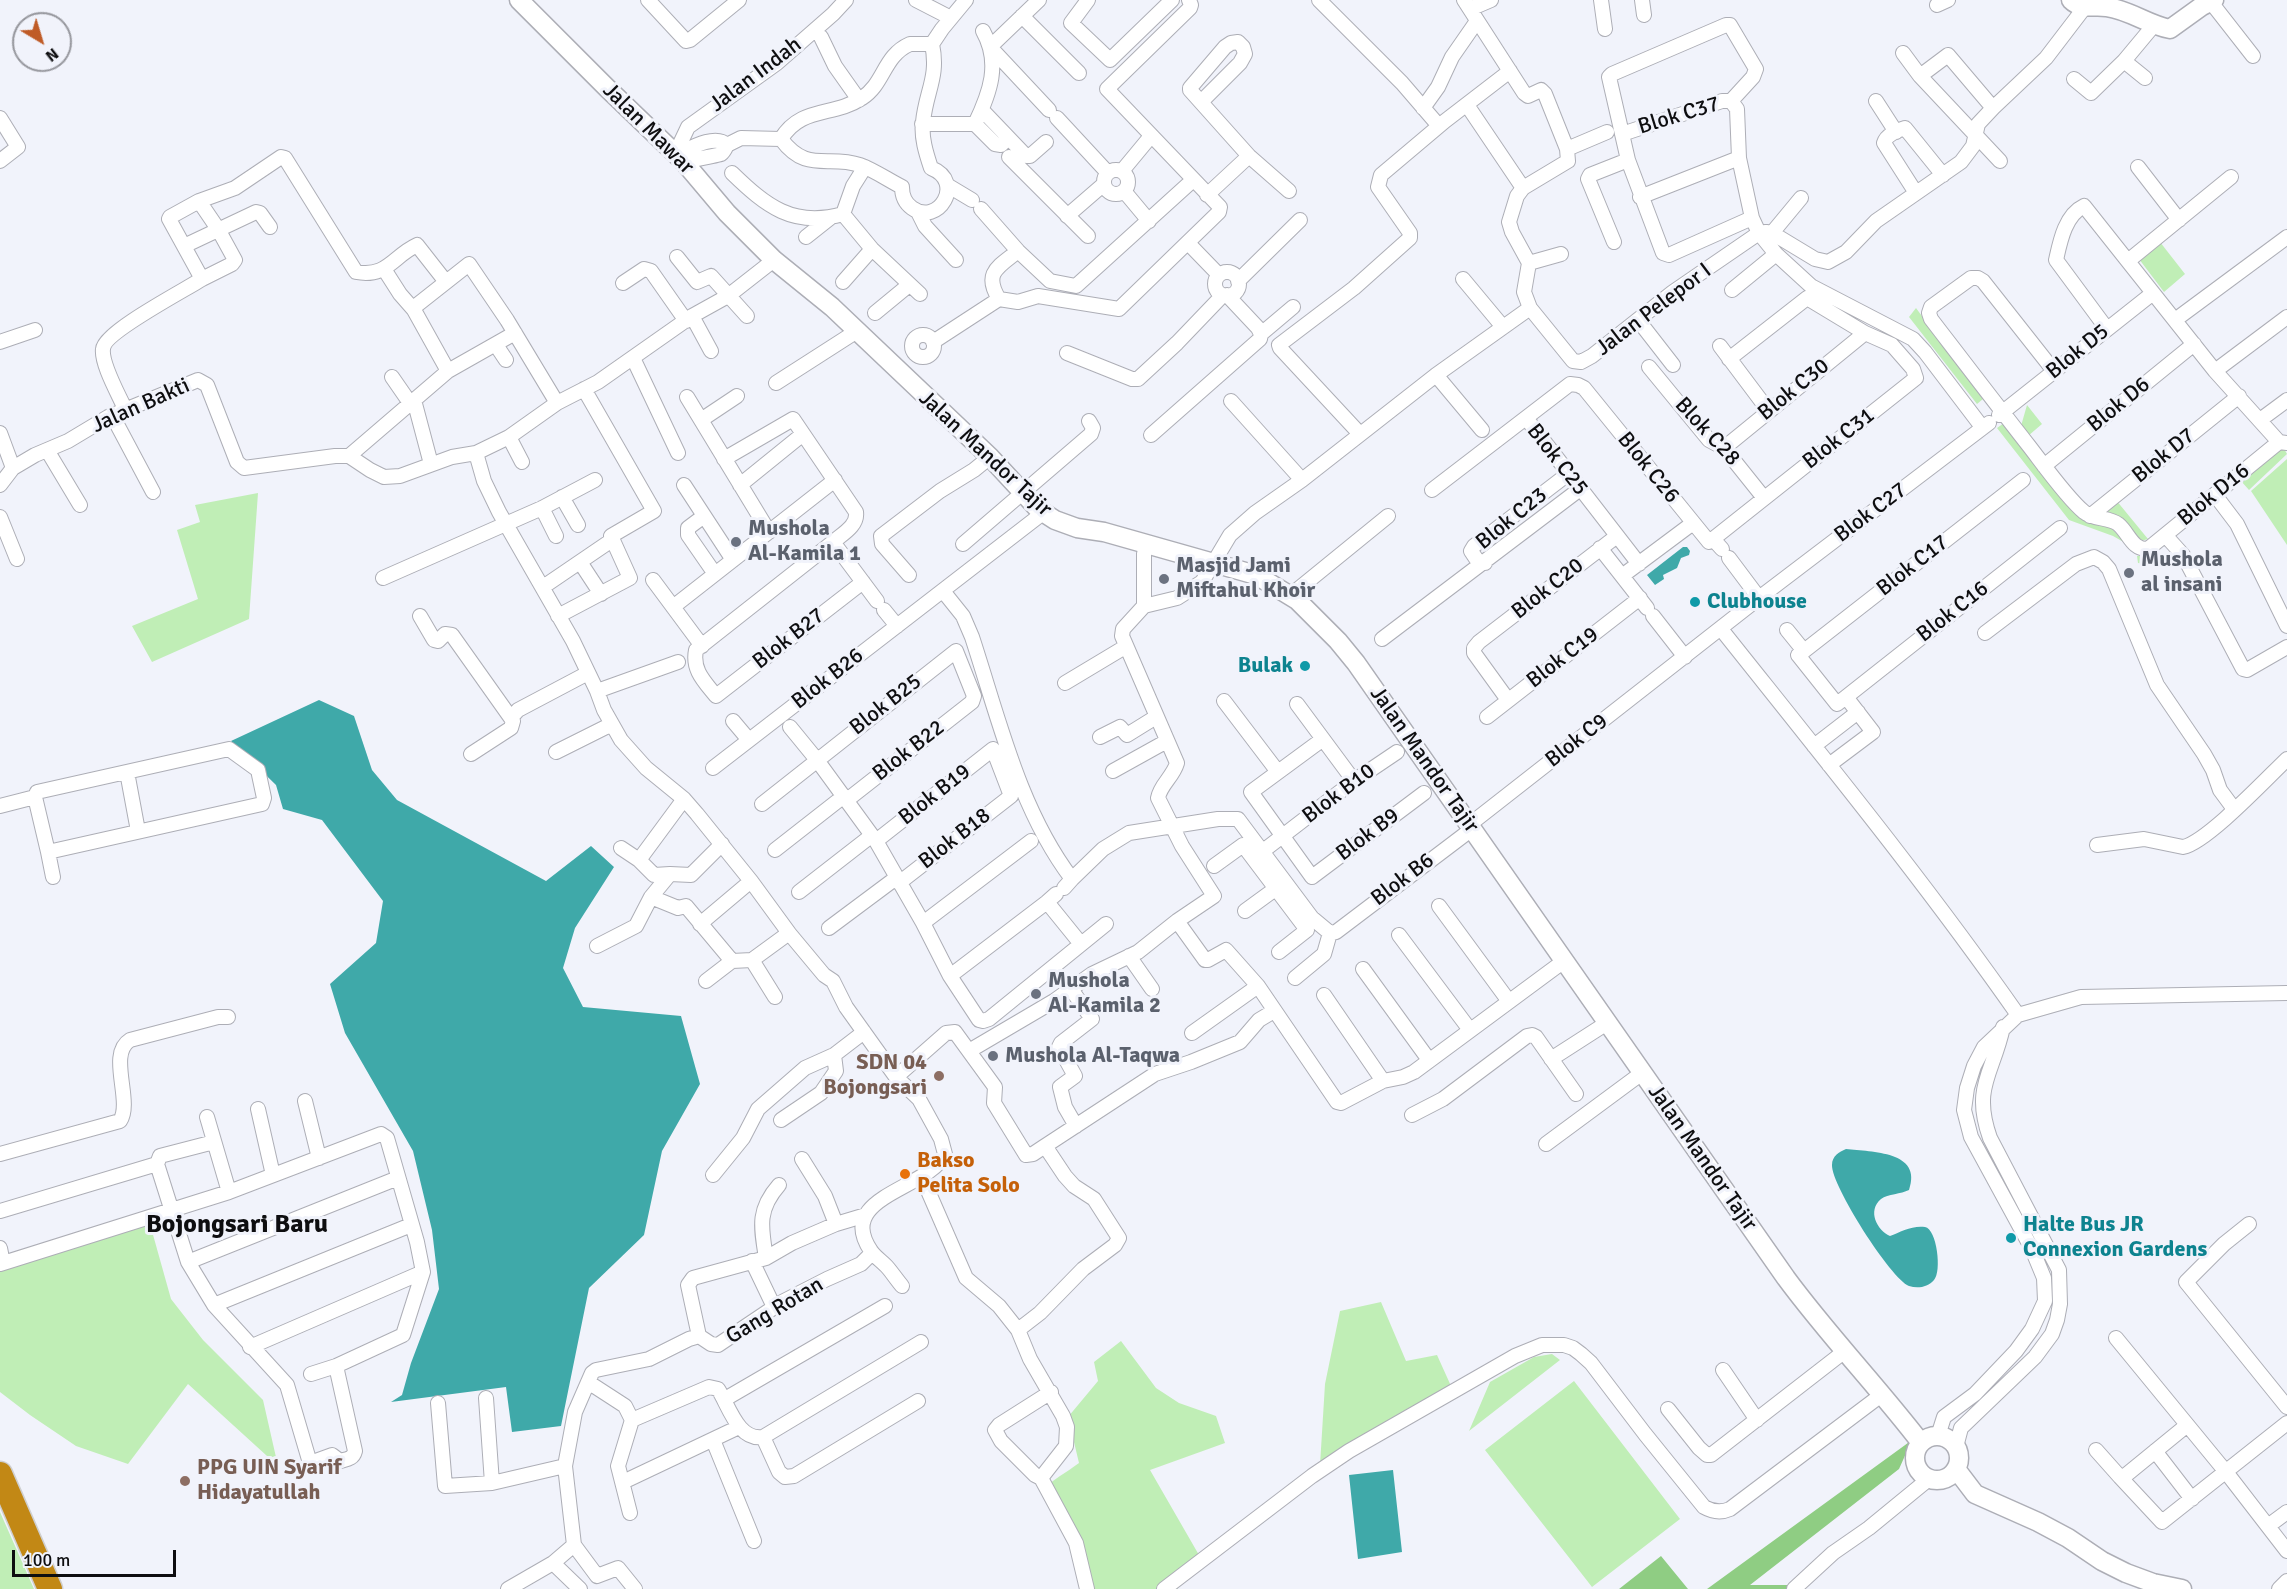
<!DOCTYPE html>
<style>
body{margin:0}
#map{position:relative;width:2287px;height:1589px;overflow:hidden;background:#f1f3fb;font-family:Signika,sans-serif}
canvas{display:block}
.north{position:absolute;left:12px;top:12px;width:60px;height:60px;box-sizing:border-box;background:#f1f3fb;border:2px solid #96979d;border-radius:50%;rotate:142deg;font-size:16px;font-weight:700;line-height:24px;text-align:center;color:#0e0e10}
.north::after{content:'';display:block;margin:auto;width:21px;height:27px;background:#bf5b26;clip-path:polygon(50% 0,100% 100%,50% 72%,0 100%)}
.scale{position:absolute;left:12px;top:1550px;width:164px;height:27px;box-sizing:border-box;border:3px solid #0e0e10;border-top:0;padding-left:8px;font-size:18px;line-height:21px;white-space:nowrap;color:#0e0e10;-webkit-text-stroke:4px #f1f3fb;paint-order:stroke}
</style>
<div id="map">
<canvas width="2287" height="1589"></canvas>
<div class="north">N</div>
<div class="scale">100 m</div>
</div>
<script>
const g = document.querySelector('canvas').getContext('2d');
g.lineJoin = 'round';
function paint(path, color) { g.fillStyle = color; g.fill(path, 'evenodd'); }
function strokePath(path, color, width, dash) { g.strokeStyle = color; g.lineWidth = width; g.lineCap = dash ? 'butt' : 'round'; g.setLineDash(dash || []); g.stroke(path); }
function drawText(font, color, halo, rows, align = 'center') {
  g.font = font + ' Signika,sans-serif'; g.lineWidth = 6; g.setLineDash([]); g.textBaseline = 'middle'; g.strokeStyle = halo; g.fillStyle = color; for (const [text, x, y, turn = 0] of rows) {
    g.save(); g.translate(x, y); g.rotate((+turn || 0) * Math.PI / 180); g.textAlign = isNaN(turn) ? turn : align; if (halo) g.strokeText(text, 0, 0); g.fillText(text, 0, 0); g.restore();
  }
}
const green = new Path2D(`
 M2160,242L2185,274L2164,292L2139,259Z
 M1916,308L1983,399L1977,404L1909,317Z
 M2027,405L2042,424L2028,436L2021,426Z
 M2004,423L2078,515L2111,528L2127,544L2113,536L2069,520L1997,428Z
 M2283,447L2287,454L2249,490L2241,481Z
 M2287,459V545L2251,491Z
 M258,493L249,619L152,662L132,626L198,599L177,530L200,522L195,505Z
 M2116,500L2148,539L2141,541L2120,520L2102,512Z
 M2157,554L2179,556L2144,564L2138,563L2137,556Z
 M150,1224L171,1299L203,1340L263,1400L278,1466L188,1384L128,1464L76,1446L30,1415L0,1392V1271Z
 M1381,1302L1406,1361L1437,1355L1451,1386L1320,1465L1325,1384L1340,1311Z
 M1121,1341L1156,1388L1179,1403L1216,1416L1225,1443L1150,1470L1203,1562L1174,1583L1178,1589H1086L1082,1571L1041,1491C1052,1480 1067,1472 1079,1463L1068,1417L1098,1381L1094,1362Z
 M1552,1354L1560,1360L1469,1431L1490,1382L1534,1357Z
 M1574,1381L1680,1519L1592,1587L1485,1450Z
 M0,1512L34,1589H0Z`);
const forest = new Path2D(`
 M1912,1440L1899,1469L1750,1585H1789L1786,1589H1707Z
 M1661,1556L1688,1589H1619Z`);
const water = new Path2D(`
 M1683,547H1687L1690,551L1689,555L1681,558L1677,568L1663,575L1664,579L1655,585L1647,575Z
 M319,700L354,716L372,770L397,800L546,881L591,846L614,867L575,928L563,968L583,1007L681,1016L700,1084L662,1151L644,1235L589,1288L561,1426L512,1432L506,1387L391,1402L402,1395L411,1363L439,1289L432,1230L413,1151L345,1033L330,984L376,943L383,901L322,820L283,809L276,785L231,741Z
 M1846,1149C1872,1152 1923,1151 1909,1190C1901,1194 1888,1194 1881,1199C1867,1211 1877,1230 1890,1236C1900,1232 1913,1225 1925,1227C1937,1229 1942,1272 1934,1280C1928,1287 1918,1289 1909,1286C1891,1279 1831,1185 1832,1165C1832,1156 1839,1152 1846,1149Z
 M1393,1470L1402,1552L1358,1559L1349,1475Z`);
const street = new Path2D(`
 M648,0L686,41L690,40L739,0
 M916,0L951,18
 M1039,0L990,47L1049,110
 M1088,0L1071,23L1110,60L1172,0
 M1319,0L1402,83L1439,126
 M1464,0L1524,93L1528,96L1541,90L1545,94L1567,149L1568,161L1523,188
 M1601,0L1605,29
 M1642,0L1644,15
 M2210,1L2253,56
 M1937,5L1948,0
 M1470,9L1491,0
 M1022,16L1079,73
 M821,37L835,66L859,100
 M910,44H932C939,77 926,91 923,122C921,137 926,153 931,168C966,182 938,227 912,208C905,203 902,196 902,187C888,180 874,170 860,165C828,154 807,174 781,139C801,106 833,117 862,98C885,83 883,56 910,44Z
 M932,44L942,29L966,0
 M1903,53L1920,76L2000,161
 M2124,61L2145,78
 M1920,76L1948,55L1993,108
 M2074,79L2091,93L2124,61L2154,25
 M1731,101L1753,77L1756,69L1730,25H1726L1612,74L1609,77L1628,160L1663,253L1669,255L1752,218
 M1731,101L1737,109L1739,158L1752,218L1759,233L1776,254L1811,286L1913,339L1925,352L1982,427
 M1876,101L1896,132
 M1201,102L1240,63L1245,54L1243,47L1238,42L1231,43L1225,47L1190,88V90L1249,156L1289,191
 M1467,105L1523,188L1517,196L1509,222L1512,232L1529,263L1524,292L1530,308
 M1423,108L1438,87L1452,57L1477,21
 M982,110L1026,156H1030L1046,142
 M0,118L18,147L0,161
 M1057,118L1108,173
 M922,124H975C990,93 1001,63 983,31
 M975,124L995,144L1001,145L1008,138
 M1622,134L1722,101H1731
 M669,149L679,146L688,127L777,63L833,14L846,0
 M1567,149L1607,132
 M676,155C689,149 715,133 727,145
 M1009,157L1088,236
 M684,162C691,160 719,155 721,154C724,152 726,147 727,145L741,138L781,139
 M2138,167L2179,220
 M1104 182a12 12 0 1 1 24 0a12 12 0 1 1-24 0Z
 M1122,171L1151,136
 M732,173C766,206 793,228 843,214L853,186L865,167
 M947,185L972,200
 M1124,191L1149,221
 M1916,193L1884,143C1886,135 1898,130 1905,128L1943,175
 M1207,195L1249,156
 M1640,197L1739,158
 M199,201L218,229L235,260L232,264L202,279
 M981,209L1018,251L1050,281L1076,286L1193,180
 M918,212L925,226L956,260
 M843,214L872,249L920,294
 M1067,216L1104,184
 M1772,233L1801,198
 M806,237L830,218
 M1614,242L1588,179L1590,175L1628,160
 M1188,243L1219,275
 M184,246L256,212L260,213L270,227
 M677,257L697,282L711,276L747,316
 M2128,261L2231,177
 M1529,263L1561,254
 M384,269L400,294L414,310
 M1215 284a12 12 0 1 1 24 0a12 12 0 1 1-24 0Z
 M1463,279L1503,327
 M1238,281L1300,220
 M843,282L872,249
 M623,283L644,269L651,271L686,321
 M1732,290L1776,254
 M999,299C983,273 998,267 1018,251
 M875,313L909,285
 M692,316L711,351
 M1638,320L1673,365
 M2175,320L2287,237
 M2107,329L2056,260C2060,242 2065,215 2084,206L2215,371L2279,442L2287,443
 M1261,334L1293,307
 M912 346a11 11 0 1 1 22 0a11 11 0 1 1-22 0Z
 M0,342L35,330
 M933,342L999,299L1018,302L1038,296L1119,309L1219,212L1220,207L1107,89L1190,8L1191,5L1189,0
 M496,345L506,360
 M1720,346L1768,410
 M1067,353L1132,379H1138L1177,343L1223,295
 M633,358L678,453
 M1649,367L1709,440L1724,448L1764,498
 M448,371L515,333
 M2054,371L1983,281L1978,278H1971L1931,307L1929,313L1931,319C1964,362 1996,404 2029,446C2043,464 2067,498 2084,512C2094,520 2109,517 2118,524C2129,533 2132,550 2148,549L2279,442
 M2215,371L2287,317
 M1436,375L1482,430
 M392,377L410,403
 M776,383L857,331
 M687,397L769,532
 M414,400L431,464
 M1231,401L1302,480
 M125,409C119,395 101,364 103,349C104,332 185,290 202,279L169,219L170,217L199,201L235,188L281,157L285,158L356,272C387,278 393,256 417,245L446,282
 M112,415L153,492
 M1999,415L2153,293
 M1526,418L1639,564
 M701,420L737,396
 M2260,420L2287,400
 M0,433L13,468
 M1360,434L1280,348L1279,345L1354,288L1410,238V233L1378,187L1381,175L1445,121L1510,71
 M1151,435L1260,339L1261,334L1258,328L1227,295
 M509,437L522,462
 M1724,448L1865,333
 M47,450L80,505
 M476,453L484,481L499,512L573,641L597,691L604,710L621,740L646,768L684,799L697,814L751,881L789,933L824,975L833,981L846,1007L896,1077L919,1099L941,1139L945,1154C928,1190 834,1196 871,1251C876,1258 883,1262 888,1268C893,1274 897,1280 902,1286
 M349,456L448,371L414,310L417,305L469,264L507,320L557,403
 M724,459L793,419L856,512C858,526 842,534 833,542L696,650C692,670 704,681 716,696L863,582
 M2044,466L2194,344
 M0,485L13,468L35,455L68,441L108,417L198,380L207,385L237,462L244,468L335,456H349L370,470L384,477L400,476L452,457L476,453L509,437L557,403L598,382L692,316L728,296L774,260
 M684,485L733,560
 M740,485L803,434
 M1432,490L1570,384L1578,385L1584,388L1709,542L1713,539
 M2215,495L2237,524L2287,626
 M562,497L578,525
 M542,508L556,536
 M704,516L688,528V535L715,574
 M2090,516L2239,396
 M0,517L17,559
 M2165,535L2183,555L2243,669L2247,670L2287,647
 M833,542L877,601
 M963,544L1091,434L1093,428L1089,421
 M1600,548L1622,576
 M1722,549L1713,539L1916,378L1913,369L1892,345L1865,333L1807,298L1729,359
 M1729,558L1759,598
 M580,562L601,594
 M1485,563H1479L1471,551L1474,546L1568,474
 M909,575L882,544L881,536L940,491L974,470L990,457
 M383,578L542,508L595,480
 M653,580L702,646
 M543,587L612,540
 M943,591L963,616L972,637C999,719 1019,809 1072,879L1064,888
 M1291,595L1388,516
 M1144,606V554L1146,545
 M673,607L835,480
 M1647,608L1622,576L1693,523
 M884,610L897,626
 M420,616L434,640L438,641L445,634L452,635L513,721L511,728L471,754
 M558,616L630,578L611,536L654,511L584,389
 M1653,616L1685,657
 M1721,629C1822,756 1925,882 2018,1015
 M1787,630L1804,651L1798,655L1837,704L1846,697L1873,732L1829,765
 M1985,633L2076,564L2094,557L2103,562L2109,569L2157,685L2204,754L2213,770L2220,790L2234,809
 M1382,639L1580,489
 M1804,651L2023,480
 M1065,683L1125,647
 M597,691L678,662
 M1846,697L2060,528
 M1508,700L1474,653V648L1479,642L1617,536
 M1224,701L1278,772
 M1297,704L1354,781
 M1487,717L1640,598
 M511,718L518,710L588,673
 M733,721L749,740
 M790,727L817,760L876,841L923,923L950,976L979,1020L983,1021L989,1019L1106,924
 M1100,737L1120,727L1127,735L1156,717
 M1323,739L1251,792L1312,877L1424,793
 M1814,746L1858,712
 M556,752L612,724
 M713,768L1043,513
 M1113,771L1167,741
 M127,772L138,831
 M762,804L956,651L974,696L972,702L847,800
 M0,806L35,797L37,792L229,749L258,770L264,798L262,804L48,852L35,797
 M1469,825L1759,598L1989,423
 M876,841L993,749L1011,796L899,883
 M2097,845L2144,839L2183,847C2207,842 2266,779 2287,759
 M621,848L639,860
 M775,850L844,796
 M1263,851L1354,781L1397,752
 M48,852L53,877
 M1214,866L1243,845L1307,930L1279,952
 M670,874L691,875L722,844
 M1072,879L1103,849L1129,833L1218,819H1238L1312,918L1330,933L1336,932L1472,829
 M799,892L871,836
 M1056,894L1047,902L1081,944
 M651,897L678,908L686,906L732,961
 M1439,906L1508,1000
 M1245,911L1282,884
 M1177,921L1205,960H1208L1226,950L1258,986
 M923,923L1031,841
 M700,924L751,881
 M829,928L896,878
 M1399,935L1470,1030
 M597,946L636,926L651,897L670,874L654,875L639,860L684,799
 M1129,956L1152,989
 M752,960L775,997
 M1363,969L1429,1060
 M950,976L1047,902
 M1295,978L1324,954L1330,933
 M706,981L732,961L752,960L789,933
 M1071,989L1092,1019L1061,1043L1059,1047L1075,1076L1060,1087L1065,1107L1076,1126
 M1324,995L1383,1081
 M1192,1033L1258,986L1337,1102L1341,1103L1383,1081L1403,1077L1414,1072L1564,961
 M969,1051L1054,1001L1092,974L1138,952L1177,921L1214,896L1182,846L1158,798C1160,785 1173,777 1177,763L1122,636L1123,629L1144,606L1177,598L1202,582L1230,535L1255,513L1302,480L1436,375L1530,308L1573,361L1581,362L1592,356L1673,292L1759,233L1766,232L1772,233L1815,259L1828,262L1846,252L1876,221L1961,162L1973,146L1978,124L1993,108L2046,58L2085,7
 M1551,1059L1607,1023
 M896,1077L946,1033L955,1032L995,1087L994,1103L1026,1155L1033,1154L1045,1146L1065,1176L1074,1186L1094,1199L1119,1238L1115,1245L1083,1269L1040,1313L1018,1330
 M305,1101L319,1158
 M258,1109L273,1175
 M1412,1115L1443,1099L1527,1036L1532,1035L1536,1037L1576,1094
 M207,1117L229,1192
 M781,1120L821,1093L836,1071L834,1055L864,1032
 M214,1142L160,1156L157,1164L188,1262L214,1305L287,1385L310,1463L332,1455L340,1461C347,1459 353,1459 355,1451L336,1366
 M1546,1144L1642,1073
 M1045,1146L1155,1074L1191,1062L1240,1042L1259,1020L1274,1011
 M0,1154L120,1121C133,1101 107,1054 130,1040L218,1017H228
 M802,1159L825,1196L836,1224
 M713,1175L743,1138L758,1109L805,1068L834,1055
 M922,1177L966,1278L999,1306L1018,1330L1030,1359L1063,1416L1067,1427L1066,1446L1041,1478L1076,1543L1087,1589
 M0,1211L157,1164
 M2249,1224L2224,1244L2186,1282L2287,1407
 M0,1248L3,1263
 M766,1258C761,1227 757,1210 779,1185
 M752,1261L774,1307
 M188,1262L398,1178
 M0,1264L229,1192L381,1134L387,1138L417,1242L423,1272L403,1335L336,1366L311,1374
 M214,1305L411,1225
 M699,1336L688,1285L693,1278L766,1258L792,1243L836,1224L866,1215
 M2116,1338L2226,1472L2287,1551
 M250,1347L423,1272
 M1723,1370L1757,1420
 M588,1382L625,1406L632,1420L709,1387L718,1389C729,1406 738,1441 763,1437L921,1342
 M486,1398L492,1483
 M725,1399L885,1306
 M438,1403L445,1486L492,1483L565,1466
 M1668,1409L1699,1448L1707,1455H1711L1845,1351
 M1938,1436L1944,1417L1975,1394L2016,1351L2032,1329L2045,1301L2044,1278L2032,1249L1971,1137L1964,1110L1967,1088L1974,1066L1984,1047L2018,1015L2081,997L2287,993
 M763,1437L779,1472L785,1477L794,1476L918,1401
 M713,1440L754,1541
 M1956,1447L1961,1428L2035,1357L2052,1334L2057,1320L2060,1304L2059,1270L1990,1138C1972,1087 1993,1074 2003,1027
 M2096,1450L2120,1477L2126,1475L2186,1426
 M2155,1451L2192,1499
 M2120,1477L2162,1522L2287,1423
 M1041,1478L1035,1475L1001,1441L995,1430L999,1425L1051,1392
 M623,1482L739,1427
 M630,1513L618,1466L632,1420
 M2268,1526L2287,1512
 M574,1545L597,1576L618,1568L635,1589
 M553,1563L580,1589
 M508,1589L553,1563L574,1545L565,1466L575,1412L592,1373L596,1370L649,1359L689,1339L699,1336L711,1344L718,1345L782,1302L827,1279L861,1264L872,1253
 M1164,1589L1312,1476L1349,1451L1515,1356L1542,1345H1564L1573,1348L1581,1354L1591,1363L1645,1434L1704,1507C1713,1512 1721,1513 1730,1509L1880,1396
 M1794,1589L1833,1553L1869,1528L1930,1478
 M2279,1589L2287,1581`);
const secondary = new Path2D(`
 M519,0L607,88L684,162L727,213L774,260L832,307L990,457L1038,509L1055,520L1077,528L1104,532L1256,575L1297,600L1338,641L1356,663L1786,1278C1828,1335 1878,1387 1921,1443
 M2071,0C2081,10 2094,5 2107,7C2130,10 2148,25 2170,29L2202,6L2214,0
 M1915 1458a22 22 0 1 1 44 0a22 22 0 1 1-44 0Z
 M1956,1469L1975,1494L2038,1522L2068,1538L2102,1561L2126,1573L2153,1583L2182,1589`);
const highway = new Path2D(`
 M0,1474L50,1589`);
const markers = [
 [736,542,6,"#6b7280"],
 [2129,573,6,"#6b7280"],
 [1164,579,6,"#6b7280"],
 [1695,602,6,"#0f9aa8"],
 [1305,666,6,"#0f9aa8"],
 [1036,994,6,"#6b7280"],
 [993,1056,6,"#6b7280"],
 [939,1076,6,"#8d6e63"],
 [905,1174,6,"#e8710a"],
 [2011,1238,6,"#0f9aa8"],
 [185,1481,6,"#8d6e63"]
];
const streetNames = [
 ["Jalan Indah",756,75,-37],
 ["Blok C37",1679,116,-17],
 ["Jalan Mawar",648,129,45],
 ["Jalan Pelepor I",1654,310,-37],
 ["Blok D5",2078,352,-39],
 ["Blok C30",1794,390,-39],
 ["Blok D6",2119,405,-39],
 ["Jalan Bakti",141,406,-24],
 ["Blok C28",1707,432,47],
 ["Blok C31",1839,439,-38],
 ["Jalan Mandor Tajir",985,454,43],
 ["Blok D7",2164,456,-39],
 ["Blok C25",1557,460,52],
 ["Blok C26",1648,468,51],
 ["Blok D16",2214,495,-39],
 ["Blok C27",1871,513,-37],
 ["Blok C23",1512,519,-39],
 ["Blok C17",1913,566,-38],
 ["Blok C20",1548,589,-38],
 ["Blok C16",1953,612,-38],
 ["Blok B27",789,639,-38],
 ["Blok C19",1563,658,-38],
 ["Blok B26",828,679,-38],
 ["Blok B25",886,705,-38],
 ["Blok C9",1577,741,-38],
 ["Blok B22",909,751,-38],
 ["Jalan Mandor Tajir",1424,760,55],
 ["Blok B10",1339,794,-37],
 ["Blok B19",935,795,-38],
 ["Blok B9",1368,835,-37],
 ["Blok B18",955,839,-38],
 ["Blok B6",1403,880,-37],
 ["Jalan Mandor Tajir",1702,1158,55],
 ["Gang Rotan",775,1311,-31]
];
const worshipNames = [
 ["Mushola",748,529],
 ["Al-Kamila 1",748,554],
 ["Mushola",2141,560],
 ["al insani",2141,585],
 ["Masjid Jami",1176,566],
 ["Miftahul Khoir",1176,591],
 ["Mushola",1048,981],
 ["Al-Kamila 2",1048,1006],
 ["Mushola Al-Taqwa",1005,1056]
];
const cultureNames = [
 ["Clubhouse",1707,602],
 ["Bulak",1293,666,"right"],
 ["Halte Bus JR",2023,1225],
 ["Connexion Gardens",2023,1250]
];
const educationNames = [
 ["SDN 04",927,1063],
 ["Bojongsari",927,1088],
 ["PPG UIN Syarif",197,1468,"left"],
 ["Hidayatullah",197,1493,"left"]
];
const foodNames = [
 ["Bakso",917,1161],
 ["Pelita Solo",917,1186]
];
const quarterNames = [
 ["Bojongsari Baru",237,1225]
];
paint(green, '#c0eeb6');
paint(forest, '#8fcd83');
paint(water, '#3fa9a9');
strokePath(street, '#adaeb6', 16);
strokePath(secondary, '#adaeb6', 21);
strokePath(highway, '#cfcfcf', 27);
strokePath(street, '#fff', 14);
strokePath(secondary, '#fff', 18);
strokePath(highway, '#c28815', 24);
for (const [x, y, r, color] of markers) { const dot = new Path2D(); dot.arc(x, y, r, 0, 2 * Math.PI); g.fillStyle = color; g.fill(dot); strokePath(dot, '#f1f3fb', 2); }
drawText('22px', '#0e0e10', '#f1f3fb', streetNames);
drawText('bold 22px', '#5b616d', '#f1f3fb', worshipNames, 'left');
drawText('bold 22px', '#0d838f', '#f1f3fb', cultureNames, 'left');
drawText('bold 22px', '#785e54', '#f1f3fb', educationNames, 'right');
drawText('bold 22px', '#c56008', '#f1f3fb', foodNames, 'left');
drawText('bold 26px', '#0e0e10', '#f1f3fb', quarterNames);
</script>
